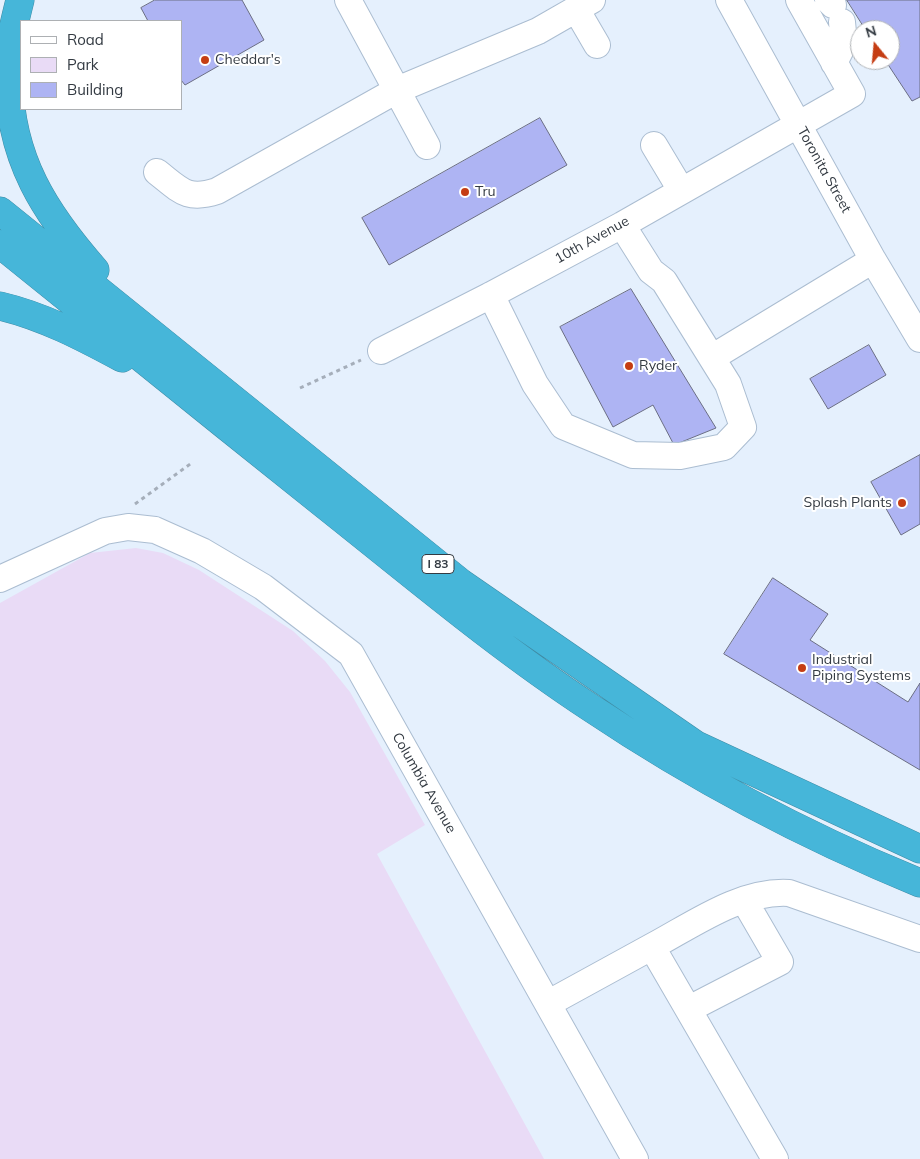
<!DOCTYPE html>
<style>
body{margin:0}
#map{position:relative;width:920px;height:1159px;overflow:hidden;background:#e5f0fd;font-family:Mulish,sans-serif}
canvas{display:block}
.legend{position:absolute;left:20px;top:20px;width:162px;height:90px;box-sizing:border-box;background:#fff;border:1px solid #adb0b3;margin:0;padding:6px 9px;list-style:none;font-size:15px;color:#333a42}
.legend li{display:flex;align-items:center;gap:10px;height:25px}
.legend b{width:25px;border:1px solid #adb0b3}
.north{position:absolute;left:850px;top:20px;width:50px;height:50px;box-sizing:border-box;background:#fff;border:1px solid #adb0b3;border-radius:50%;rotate:343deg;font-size:14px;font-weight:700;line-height:20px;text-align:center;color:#333a42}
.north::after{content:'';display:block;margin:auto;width:18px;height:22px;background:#c53d13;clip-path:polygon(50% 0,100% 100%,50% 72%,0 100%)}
</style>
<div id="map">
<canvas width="920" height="1159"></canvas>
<ul class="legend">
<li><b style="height:6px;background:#fff"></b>Road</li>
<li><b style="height:14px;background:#e9dbf6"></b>Park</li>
<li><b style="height:14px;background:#aeb4f3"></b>Building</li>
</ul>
<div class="north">N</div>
</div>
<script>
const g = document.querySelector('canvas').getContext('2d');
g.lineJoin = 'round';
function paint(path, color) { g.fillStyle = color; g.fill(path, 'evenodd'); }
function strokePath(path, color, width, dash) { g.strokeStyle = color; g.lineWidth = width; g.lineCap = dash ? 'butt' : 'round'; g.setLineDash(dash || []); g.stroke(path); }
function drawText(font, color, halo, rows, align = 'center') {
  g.font = font + ' Mulish,sans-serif'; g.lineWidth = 4; g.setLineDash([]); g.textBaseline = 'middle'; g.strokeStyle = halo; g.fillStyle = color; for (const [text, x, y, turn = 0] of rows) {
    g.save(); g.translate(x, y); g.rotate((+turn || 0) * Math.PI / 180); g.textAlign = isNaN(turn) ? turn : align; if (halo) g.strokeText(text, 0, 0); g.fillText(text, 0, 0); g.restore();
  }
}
const green = new Path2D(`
 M136,548L163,553L199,570L293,631L325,661L350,692L425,825L377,854L544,1159H0V603L90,553Z`);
const building = new Path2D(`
 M155,0H242L264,40L185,85L181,80V21H148L141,8Z
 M847,0H920V97L912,101L885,60H890V30H866Z
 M540,118L567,165L389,265L362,218Z
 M631,289L716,428L674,445L653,405L613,427L560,327Z
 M869,345L886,375L828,409L810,379Z
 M920,455V524L901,535L871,482Z
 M773,578L828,614L810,640L908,702L920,683V770L724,654Z`);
const path = new Path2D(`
 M300,388L361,360
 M135,504L193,462`);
const minor = new Path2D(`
 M348,0L427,146
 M729,0L873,260L920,339
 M828,0L833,5
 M576,9L597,45
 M834,63L844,43L842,22
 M654,145L681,190
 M157,172C180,190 187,201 217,191L397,90L538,31L592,0
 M491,295L535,384L563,426L633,455L680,456L724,447L743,427L728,384L664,281L651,271L622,225
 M381,351L491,295L622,225L852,94L799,0
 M713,357L873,260
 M0,579L105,531L128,527L155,530L202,551L263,587L351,654L635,1159
 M652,947L775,1159
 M549,1003C583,984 618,965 653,946C694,924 741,890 789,893L920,939
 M689,1009L780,962L744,900`);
const highway = new Path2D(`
 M20,0C16,16 12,32 9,49C8,59 9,70 9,80C10,159 45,213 95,270
 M0,211L461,583L696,745L920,849
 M0,244C108,331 217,419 326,506C413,575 498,647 591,708C694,777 805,836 920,883
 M0,306C43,316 83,337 122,358`);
const markers = [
 [205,60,5,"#c53d13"],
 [465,192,5,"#c53d13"],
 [629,366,5,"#c53d13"],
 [902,503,5,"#c53d13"],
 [802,668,5,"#c53d13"]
];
const shields = [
 [438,564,32]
];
const shieldNames = [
 ["I 83",438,564]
];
const poiNames = [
 ["Cheddar's",215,60],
 ["Tru",475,192],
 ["Ryder",639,366],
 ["Splash Plants",892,503,"right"],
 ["Industrial",812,660],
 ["Piping Systems",812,676]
];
const streetNames = [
 ["Toronita Street",824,170,61],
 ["10th Avenue",592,240,-29],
 ["Columbia Avenue",424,783,60]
];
paint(green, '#e9dbf6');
paint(building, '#aeb4f3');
strokePath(building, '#6b6e84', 1);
strokePath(minor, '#abbdd1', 28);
strokePath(highway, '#3f8ba4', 29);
strokePath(path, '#a5aeba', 3, [4, 4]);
strokePath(minor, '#fff', 26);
strokePath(highway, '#46b6d9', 28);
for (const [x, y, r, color] of markers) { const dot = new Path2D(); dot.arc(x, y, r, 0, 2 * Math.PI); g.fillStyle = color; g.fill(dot); strokePath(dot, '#fff', 2); }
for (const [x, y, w] of shields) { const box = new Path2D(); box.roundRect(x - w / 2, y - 9.5, w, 19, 4); g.fillStyle = '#fff'; g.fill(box); strokePath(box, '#333a42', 1); }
drawText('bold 12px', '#333a42', null, shieldNames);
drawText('14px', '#333a42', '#fff', poiNames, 'left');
drawText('14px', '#333a42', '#fff', streetNames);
</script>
